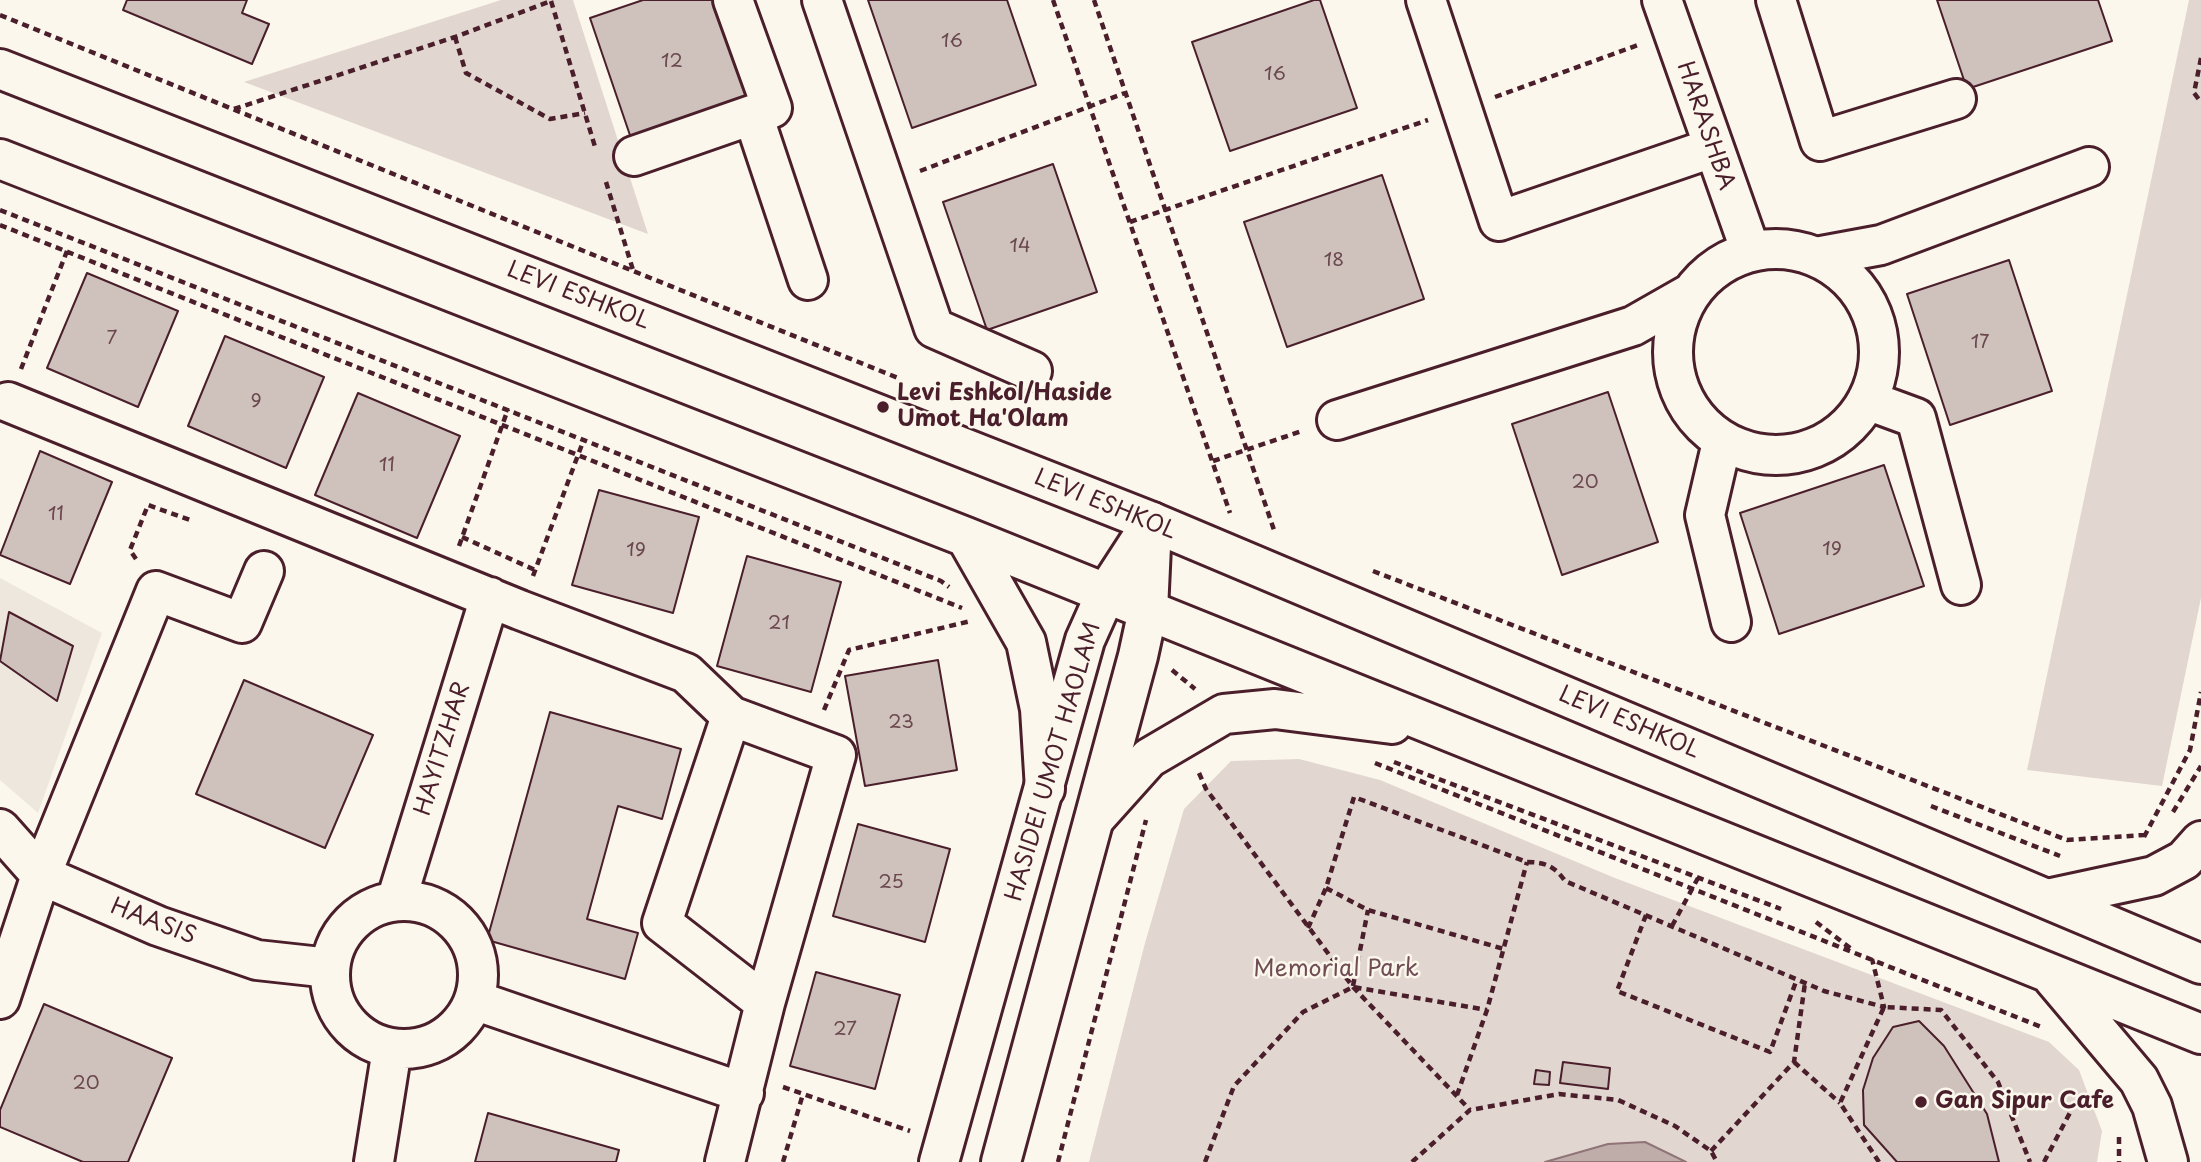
<!DOCTYPE html>
<style>
body{margin:0}
canvas{display:block;background:#fbf7ec}
</style>
<canvas width="2201" height="1162"></canvas>
<script>
const g = document.querySelector('canvas').getContext('2d');
g.lineJoin = 'round';
function paint(path, color) { g.fillStyle = color; g.fill(path, 'evenodd'); }
function strokePath(path, color, width, dash) { g.strokeStyle = color; g.lineWidth = width; g.lineCap = dash ? 'butt' : 'round'; g.setLineDash(dash || []); g.stroke(path); }
function drawText(font, color, halo, rows, align = 'center') {
  g.font = font + ' "Playpen Sans",sans-serif'; g.lineWidth = 5; g.setLineDash([]); g.textBaseline = 'middle'; g.strokeStyle = halo; g.fillStyle = color; for (const [text, x, y, turn = 0] of rows) {
    g.save(); g.translate(x, y); g.rotate((+turn || 0) * Math.PI / 180); g.textAlign = isNaN(turn) ? turn : align; if (halo) g.strokeText(text, 0, 0); g.fillText(text, 0, 0); g.restore();
  }
}
const built = new Path2D(`
 M0,578L102,633L38,813L0,780Z`);
const green = new Path2D(`
 M501,0H573L648,234L244,82Z
 M2189,0H2201V598L2162,786L2027,770Z
 M1299,759L1380,780L1615,878L2049,1042L2079,1070L2102,1131L2097,1162H1089L1145,943L1184,809L1231,761Z`);
const water = new Path2D(`
 M1645,1142L1686,1162H1545L1608,1144Z`);
const building = new Path2D(`
 M127,0H247L242,13L269,24L252,64L123,10Z
 M643,0H717L754,106L634,147L590,18Z
 M868,0H1007L1036,85L912,128Z
 M1314,0H1320L1357,108L1230,151L1192,42Z
 M1937,0H2098L2112,41L1967,89Z
 M1053,164L1097,292L987,330L943,202Z
 M1382,175L1424,299L1287,347L1244,222Z
 M2009,260L2052,391L1950,425L1907,294Z
 M87,273L178,311L138,407L47,368Z
 M225,336L324,377L286,468L188,426Z
 M1608,392L1658,542L1562,575L1512,424Z
 M358,393L460,436L417,538L315,495Z
 M40,451L112,482L70,584L0,555Z
 M1884,465L1924,586L1779,634L1740,513Z
 M599,490L699,517L673,613L572,585Z
 M747,556L841,582L811,692L717,666Z
 M9,612L73,646L57,701L0,661Z
 M938,660L957,770L865,786L845,676Z
 M244,680L373,735L325,848L196,794Z
 M550,712L681,749L662,819L618,806L587,919L638,933L625,979L487,940Z
 M858,824L950,849L925,942L833,916Z
 M816,972L900,995L875,1089L790,1066Z
 M44,1004L172,1058L128,1162H83L0,1127V1110Z
 M1919,1021L1944,1046L1987,1114L1999,1162H1897L1864,1125L1863,1090L1873,1058L1893,1027Z
 M1563,1062L1610,1068L1608,1089L1560,1083Z
 M1536,1070L1550,1072L1549,1085L1534,1084Z
 M488,1113L619,1150L616,1162H475Z`);
const path = new Path2D(`
 M1053,0L1230,513
 M1094,0L1275,533
 M551,1L596,150
 M0,15L898,378
 M455,37L466,73L550,119L585,113
 M2201,58L2194,93L2201,102
 M1495,97L1638,45
 M234,109L455,37L551,1
 M920,171L1125,93
 M606,182L633,270
 M0,210L941,581L949,587
 M1130,222L1428,120
 M0,225L962,608
 M21,369L67,251
 M1213,461L1302,431
 M462,537L535,570
 M459,546L508,409
 M136,559L130,550L148,505L190,520
 M1373,571L2067,840L2144,835
 M533,576L584,439
 M1172,670L1195,689
 M824,710L849,650L971,621
 M1394,762L1781,909
 M1375,763L2044,1028
 M1199,773L1206,789L1353,987L1470,1110
 M1931,806L2060,856
 M2173,812L2201,766
 M2144,837L2190,750L2201,692
 M1326,888L1368,910L1504,949
 M1646,915L1617,991L1770,1052L1797,979
 M1816,922L1854,951
 M1672,926L1698,878
 M1308,928L1326,888L1354,797L1527,862C1544,862 1555,866 1565,881L1824,991L1884,1007L1872,959
 M1353,986L1368,910
 M1794,1062L1840,1103
 M783,1087L910,1131
 M1457,1095L1487,1010L1527,862
 M2119,1137V1162
 M1711,1151L1794,1062L1805,983
 M783,1162L803,1094
 M1058,1162L1146,820
 M1205,1162L1234,1086L1303,1012L1353,987L1487,1010
 M1412,1162L1470,1110L1559,1094L1618,1100L1675,1126L1711,1151L1717,1162
 M1879,1162L1840,1103L1884,1007L1941,1010L1998,1082L2030,1162
 M2044,1162L2074,1105L2106,1099`);
const minor = new Path2D(`
 M822,0L934,328L1032,371
 M1426,0L1499,221L1712,148
 M1662,0L1751,252
 M1776,0L1820,141L1956,99
 M753,115L808,280
 M634,156L772,108L733,0
 M1673 352a103 103 0 1 1 206 0a103 103 0 1 1-206 0Z
 M1816,257L1881,245L2089,167
 M1867,400L1916,418L1961,585
 M8,402L520,610L686,673L731,716
 M1337,420L1633,326L1691,293
 M1722,442L1705,515L1731,622
 M0,829L41,875L158,926L257,960L330,968
 M396,901L490,597
 M330 975a74 74 0 1 1 148 0a74 74 0 1 1-148 0Z
 M0,999L41,875L156,591L242,623L264,571
 M474,1000L744,1093
 M374,1162L392,1049
 M725,1162L765,1003L836,755L731,716L662,923L765,1003
 M939,1162L1085,640L1106,593L1152,522
 M1001,1162L1138,656L1148,610L1152,525`);
const major = new Path2D(`
 M0,69L1152,522L2201,964
 M0,159L966,537L2201,1034
 M966,537L1026,642L1040,709L1045,789
 M1097,816L1149,758L1224,714L1275,709L1392,724
 M2047,899L2154,876L2184,860L2201,841
 M2053,978L2139,1080L2152,1106L2168,1162`);
const markers = [
 [883,407,7,"#4a1f2b"],
 [1921,1102,7,"#4a1f2b"]
];
const numberNames = [
 ["16",952,42],
 ["12",672,62],
 ["16",1275,75],
 ["14",1020,247],
 ["18",1334,261],
 ["7",112,339],
 ["17",1980,343],
 ["9",256,402],
 ["11",387,466],
 ["20",1585,483],
 ["11",56,515],
 ["19",1832,550],
 ["19",636,551],
 ["21",779,624],
 ["23",901,723],
 ["25",891,883],
 ["27",845,1030],
 ["20",86,1084]
];
const streetNames = [
 ["HARASHBA",1705,126,71],
 ["LEVI ESHKOL",578,296,21],
 ["LEVI ESHKOL",1105,505,22],
 ["LEVI ESHKOL",1629,723,23],
 ["HAYITZHAR",443,749,-73],
 ["HASIDEI UMOT HAOLAM",1054,762,-74],
 ["HAASIS",153,922,21]
];
const poiNames = [
 ["Levi Eshkol/Haside",897,394],
 ["Umot Ha'Olam",897,420],
 ["Gan Sipur Cafe",1935,1102]
];
const parkNames = [
 ["Memorial Park",1336,970]
];
paint(built, '#eee7de');
paint(green, '#e2d7d0');
paint(water, '#bfadaa');
strokePath(water, '#907477', 2);
paint(building, '#cfc2bc');
strokePath(building, '#4a1f2b', 2);
strokePath(minor, '#4a1f2b', 44);
strokePath(major, '#4a1f2b', 44);
strokePath(path, '#4a1f2b', 4.5, [7, 5]);
strokePath(minor, '#fbf7ec', 38);
strokePath(major, '#fbf7ec', 38);
for (const [x, y, r, color] of markers) { const dot = new Path2D(); dot.arc(x, y, r, 0, 2 * Math.PI); g.fillStyle = color; g.fill(dot); strokePath(dot, '#fbf7ec', 2.5); }
drawText('19px', '#6b484f', null, numberNames);
drawText('23px', '#4a1f2b', '#fbf7ec', streetNames);
drawText('bold 23px', '#4a1f2b', '#fbf7ec', poiNames, 'left');
drawText('23px', '#704d54', '#fbf7ec', parkNames);
</script>
